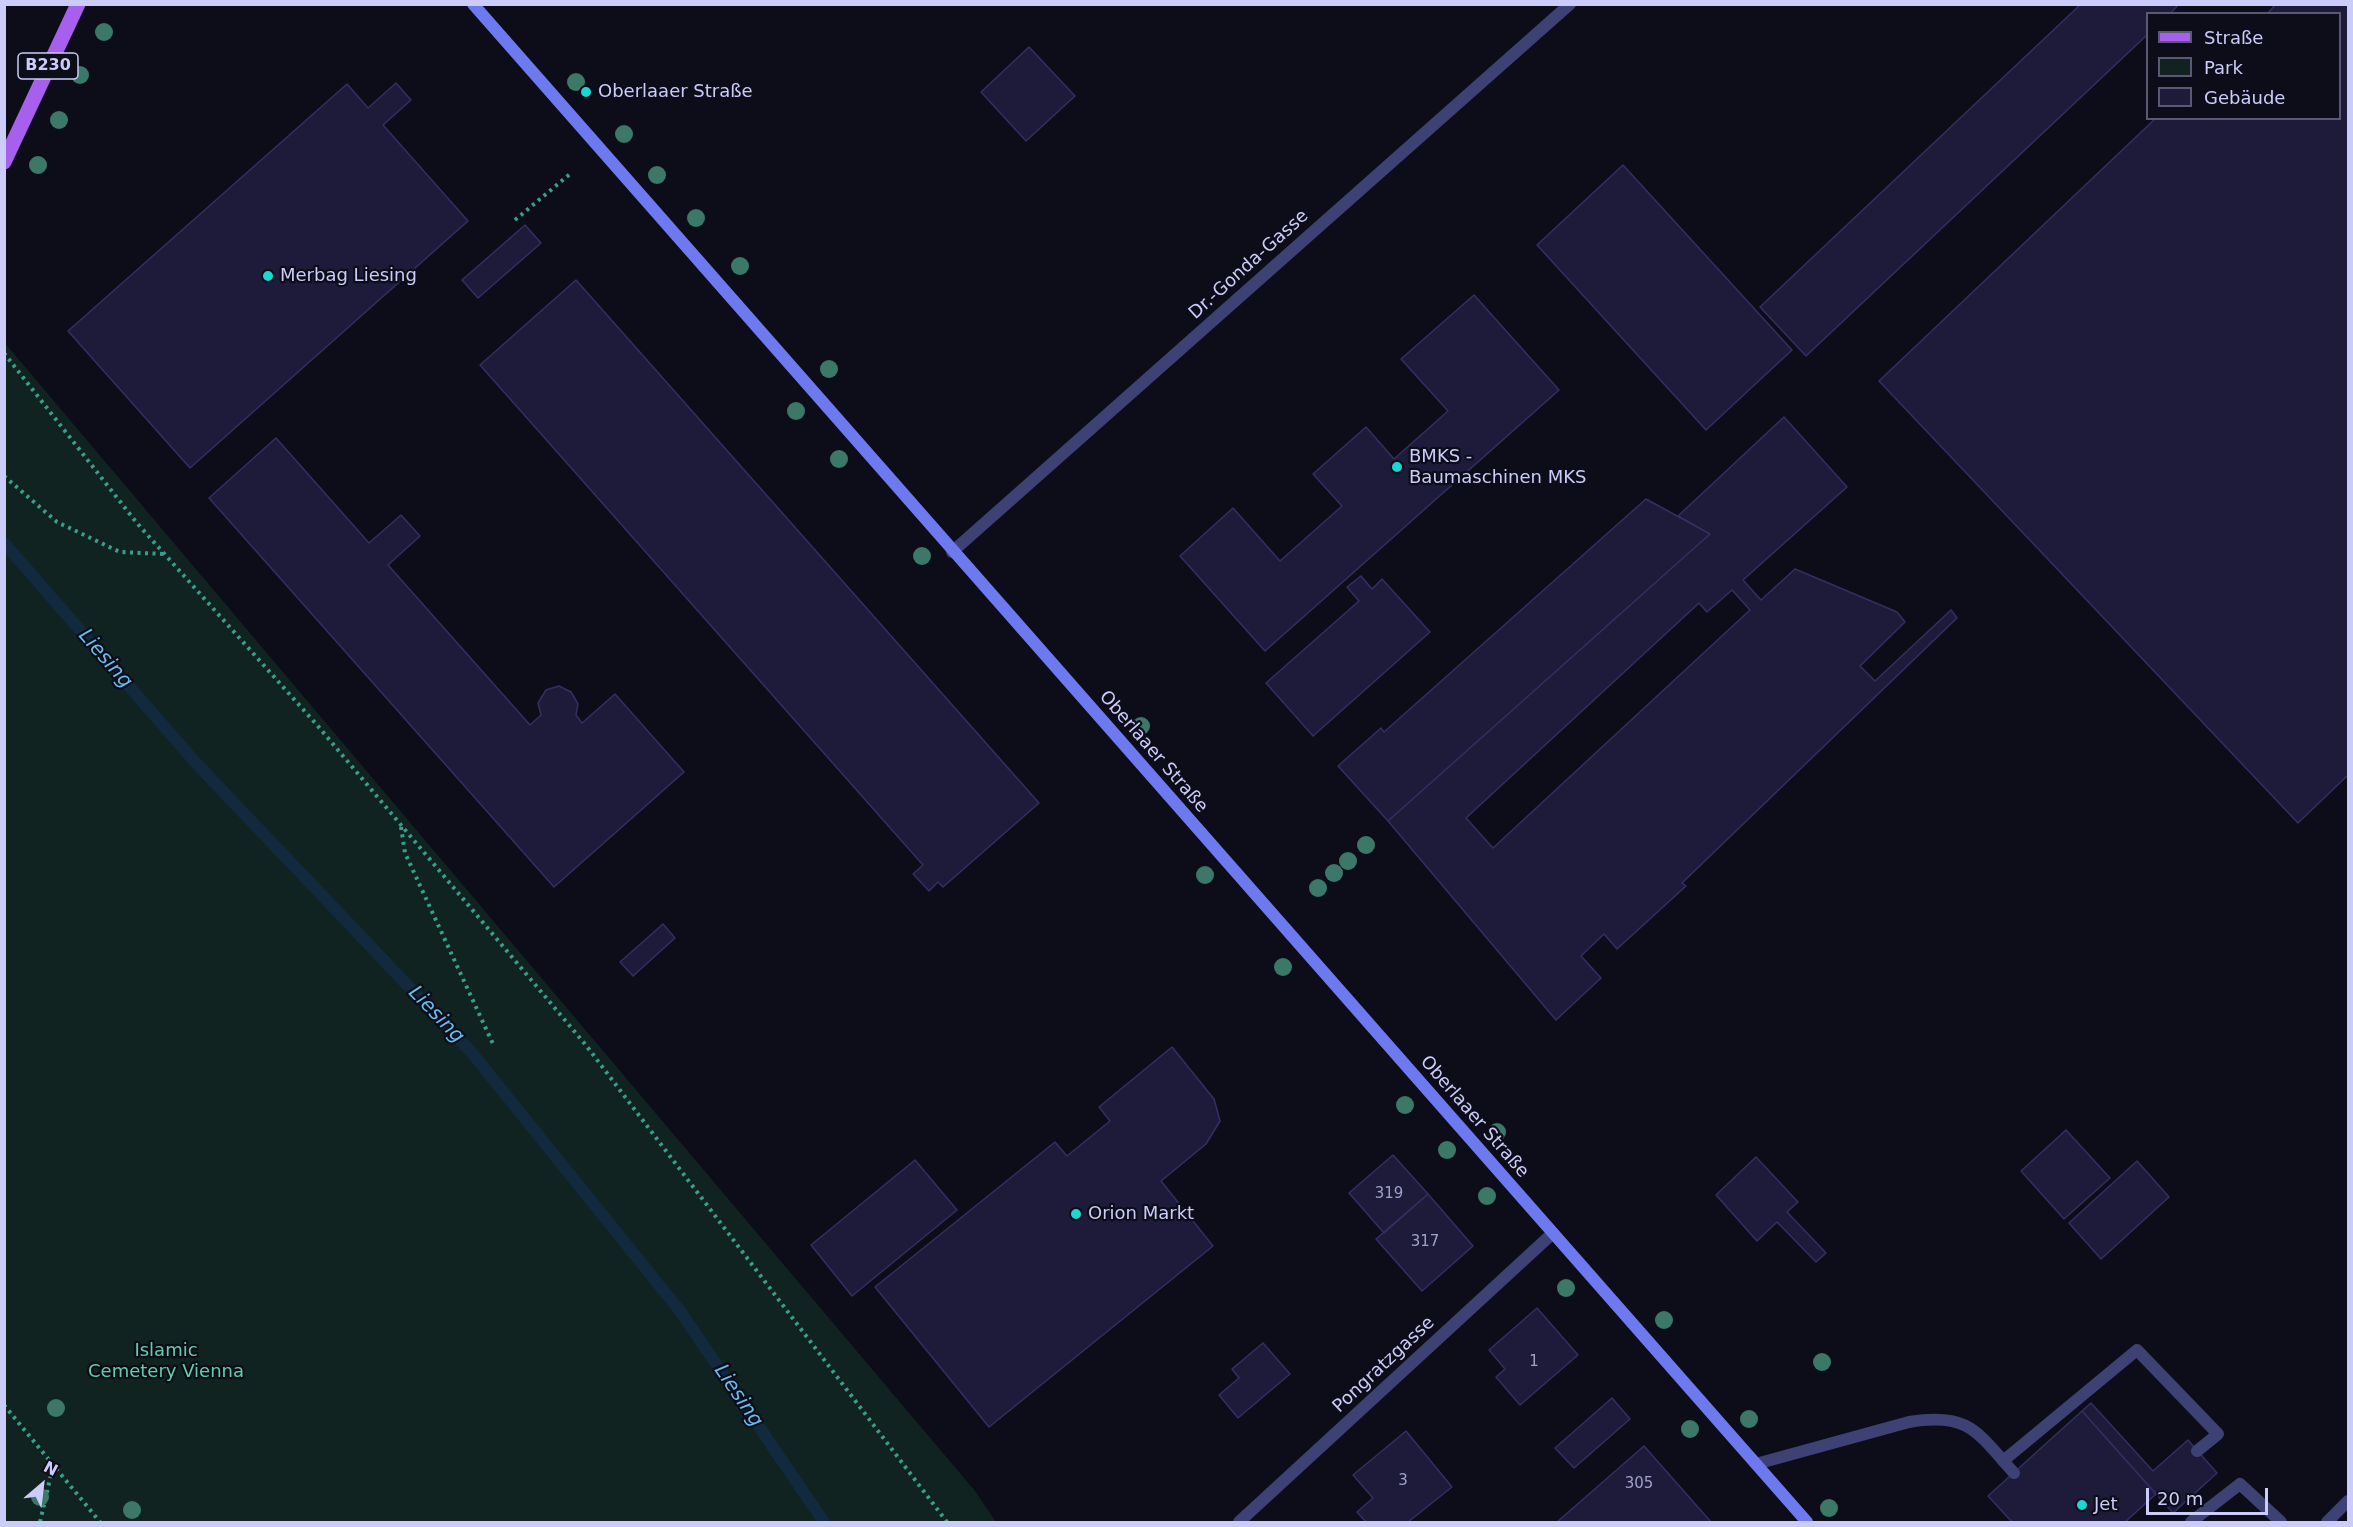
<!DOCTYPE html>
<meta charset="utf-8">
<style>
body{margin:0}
#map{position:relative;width:2353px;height:1527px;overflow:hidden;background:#0d0d1a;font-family:"DejaVu Sans",sans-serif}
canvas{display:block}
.frame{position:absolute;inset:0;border:6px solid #cbccf9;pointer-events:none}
.legend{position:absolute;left:2146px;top:12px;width:195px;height:108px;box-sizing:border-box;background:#0d0d1a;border:2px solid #595973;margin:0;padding:8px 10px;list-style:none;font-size:18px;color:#cbccf9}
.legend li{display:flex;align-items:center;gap:12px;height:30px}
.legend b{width:30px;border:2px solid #595973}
.north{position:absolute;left:12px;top:1455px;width:60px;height:60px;-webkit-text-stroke:4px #0d0d1a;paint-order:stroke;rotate:28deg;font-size:16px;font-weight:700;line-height:24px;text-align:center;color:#cbccf9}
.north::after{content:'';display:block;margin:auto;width:21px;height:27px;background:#cbccf9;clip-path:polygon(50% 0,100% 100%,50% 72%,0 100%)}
.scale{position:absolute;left:2146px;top:1488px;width:122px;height:27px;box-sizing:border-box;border:3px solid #cbccf9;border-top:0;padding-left:8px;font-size:18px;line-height:21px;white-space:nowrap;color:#cbccf9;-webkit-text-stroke:4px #0d0d1a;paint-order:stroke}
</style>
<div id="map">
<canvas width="2353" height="1527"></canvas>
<div class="frame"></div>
<ul class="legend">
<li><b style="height:8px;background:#a75fed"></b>Straße</li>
<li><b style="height:16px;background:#102320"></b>Park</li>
<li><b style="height:16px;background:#1d1b39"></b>Gebäude</li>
</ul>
<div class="north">N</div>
<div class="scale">20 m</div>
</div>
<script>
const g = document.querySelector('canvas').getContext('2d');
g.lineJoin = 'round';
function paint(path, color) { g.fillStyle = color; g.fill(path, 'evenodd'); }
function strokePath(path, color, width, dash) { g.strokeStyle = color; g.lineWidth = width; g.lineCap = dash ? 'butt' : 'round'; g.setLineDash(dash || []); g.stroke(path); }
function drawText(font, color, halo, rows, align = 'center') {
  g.font = font + ' "DejaVu Sans",sans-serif'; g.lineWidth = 4.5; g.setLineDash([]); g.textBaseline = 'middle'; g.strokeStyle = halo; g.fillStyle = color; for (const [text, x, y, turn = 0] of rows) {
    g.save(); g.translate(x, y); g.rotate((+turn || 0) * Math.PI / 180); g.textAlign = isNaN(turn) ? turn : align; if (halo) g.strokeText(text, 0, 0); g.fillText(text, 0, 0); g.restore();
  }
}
const green = new Path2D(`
 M4,342L975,1491L996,1522H5Z`);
const stream = new Path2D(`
 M4,543L196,763L472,1053L680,1311L824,1522`);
const building = new Path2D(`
 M2081,4H2179L2170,14H2148V34L1806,356L1760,307Z
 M2276,4H2348V775L2298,823L1879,381L2156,118H2340V14H2267Z
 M1029,47L1075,96L1026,141L981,92Z
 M396,83L411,100L383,125L468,221L190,468L68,331L347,84L368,108Z
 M1623,165L1792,350L1706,430L1537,245Z
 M525,225L541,243L478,298L462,280Z
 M576,280L1039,803L943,887L938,882L929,891L913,874L923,865L480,365Z
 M1474,295L1559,390L1265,651L1180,556L1233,508L1280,561L1342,506L1313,474L1366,427L1394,459L1448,411L1401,359Z
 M1784,417L1847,487L1743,580L1761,600L1795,569L1897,612L1905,622L1860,666L1875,681L1951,610L1957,618L1682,883L1686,886L1617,949L1604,934L1581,956L1601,978L1556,1020L1388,821L1710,534L1678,516ZM1732,590L1750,610L1493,848L1466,818L1699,603L1707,612Z
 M276,438L369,543L401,515L420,536L388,565L530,725L541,715L538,703L546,690L559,686L571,692L578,704L576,715L582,723L615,694L684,772L554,887L209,498Z
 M1646,499L1710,534L1388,821L1338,766L1381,728L1384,732Z
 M1361,576L1372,589L1382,579L1430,632L1313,736L1266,683L1359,601L1347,587Z
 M663,924L675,938L633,976L620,962Z
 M1172,1047L1214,1099L1220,1121L1206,1144L1161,1181L1213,1246L989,1427L875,1287L1055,1142L1067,1156L1110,1121L1099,1107Z
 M2066,1130L2110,1178L2064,1219L2021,1171Z
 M1393,1155L1428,1194L1384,1233L1349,1193Z
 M1756,1157L1798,1202L1787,1212L1826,1253L1816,1262L1777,1222L1757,1241L1716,1195Z
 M915,1160L957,1210L852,1296L811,1245Z
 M2137,1161L2169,1197L2101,1259L2069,1223Z
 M1428,1194L1473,1246L1422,1291L1376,1239Z
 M1537,1308L1578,1355L1520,1405L1496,1377L1505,1369L1489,1350Z
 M1263,1343L1290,1374L1238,1418L1219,1395L1239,1378L1232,1369Z
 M1612,1398L1630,1419L1574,1468L1555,1448Z
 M2091,1403L2153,1471L2188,1440L2217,1473L2173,1513L2082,1411Z
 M2082,1411L2156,1494L2125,1522H2012L1988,1496Z
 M1406,1431L1452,1487L1408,1522H1366L1357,1512L1373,1498L1353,1475Z
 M1644,1446L1711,1522H1557Z`);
const path = new Path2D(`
 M515,220L570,174
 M4,353L136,522L317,725L585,1044L947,1522
 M4,476L57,522L120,552L164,554
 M401,827L405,853L493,1044
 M4,1405L100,1522
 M40,1522L53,1466`);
const lane = new Path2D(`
 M2003,1461L2137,1350L2218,1434L2197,1451
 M1756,1464L1909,1422C1969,1412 1977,1432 2014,1473
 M2191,1522L2240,1484L2281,1522
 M2327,1522L2348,1501`);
const street = new Path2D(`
 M952,552L1570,4
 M1239,1522L1553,1233`);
const secondary = new Path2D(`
 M473,4L1807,1522`);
const primary = new Path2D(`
 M4,162L78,4`);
const trees = [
 [104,32],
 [80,75],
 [576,82],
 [59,120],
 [624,134],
 [38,165],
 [657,175],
 [696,218],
 [740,266],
 [829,369],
 [796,411],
 [839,459],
 [922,556],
 [1141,726],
 [1366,845],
 [1348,861],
 [1334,873],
 [1205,875],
 [1318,888],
 [1283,967],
 [1405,1105],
 [1497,1132],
 [1447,1150],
 [1487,1196],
 [1566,1288],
 [1664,1320],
 [1822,1362],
 [56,1408],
 [1749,1419],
 [1690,1429],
 [40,1497],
 [1829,1508],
 [132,1510]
];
const markers = [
 [586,92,6,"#19d8d4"],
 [268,276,6,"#19d8d4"],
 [1397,467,6,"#19d8d4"],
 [1076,1214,6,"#19d8d4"],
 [2082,1505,6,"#19d8d4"]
];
const numberNames = [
 ["319",1389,1194],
 ["317",1425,1242],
 ["1",1534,1362],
 ["3",1403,1481],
 ["305",1639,1484]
];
const shields = [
 [48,66,60]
];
const shieldNames = [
 ["B230",48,66]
];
const poiNames = [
 ["Oberlaaer Straße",598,92],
 ["Merbag Liesing",280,276],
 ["BMKS -",1409,457],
 ["Baumaschinen MKS",1409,478],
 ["Orion Markt",1088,1214],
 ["Jet",2094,1505]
];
const streetNames = [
 ["Dr.-Gonda-Gasse",1249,265,-42],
 ["Oberlaaer Straße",1153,752,49],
 ["Oberlaaer Straße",1474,1117,49],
 ["Pongratzgasse",1384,1365,-43]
];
const parkNames = [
 ["Islamic",166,1351],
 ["Cemetery Vienna",166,1372]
];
const waterNames = [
 ["Liesing",105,659,49],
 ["Liesing",436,1015,46],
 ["Liesing",738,1396,56]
];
paint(green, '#102320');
strokePath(stream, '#12293e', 12);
paint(building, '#1d1b39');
strokePath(building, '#332f62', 1.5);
strokePath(path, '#399f8d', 4, [3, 4.5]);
strokePath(lane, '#3d4174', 12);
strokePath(street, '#3d4174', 12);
strokePath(secondary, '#6d79ee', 12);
strokePath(primary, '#a75fed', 15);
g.fillStyle = '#3b7868';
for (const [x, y] of trees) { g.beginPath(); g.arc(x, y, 9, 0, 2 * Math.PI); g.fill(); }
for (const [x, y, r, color] of markers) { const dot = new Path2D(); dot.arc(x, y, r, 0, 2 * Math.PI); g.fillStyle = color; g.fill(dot); strokePath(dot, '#0d0d1a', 2); }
drawText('15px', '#a0a0c9', null, numberNames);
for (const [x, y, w] of shields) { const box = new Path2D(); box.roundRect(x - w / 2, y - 13, w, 26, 4.5); g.fillStyle = '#0d0d1a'; g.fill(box); strokePath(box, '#cbccf9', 1.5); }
drawText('bold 16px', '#cbccf9', null, shieldNames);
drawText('18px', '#cbccf9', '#0d0d1a', poiNames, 'left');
drawText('18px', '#cbccf9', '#0d0d1a', streetNames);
drawText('18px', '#61d0a7', '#0d0d1a', parkNames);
drawText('italic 20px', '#65bfee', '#0d0d1a', waterNames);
</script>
